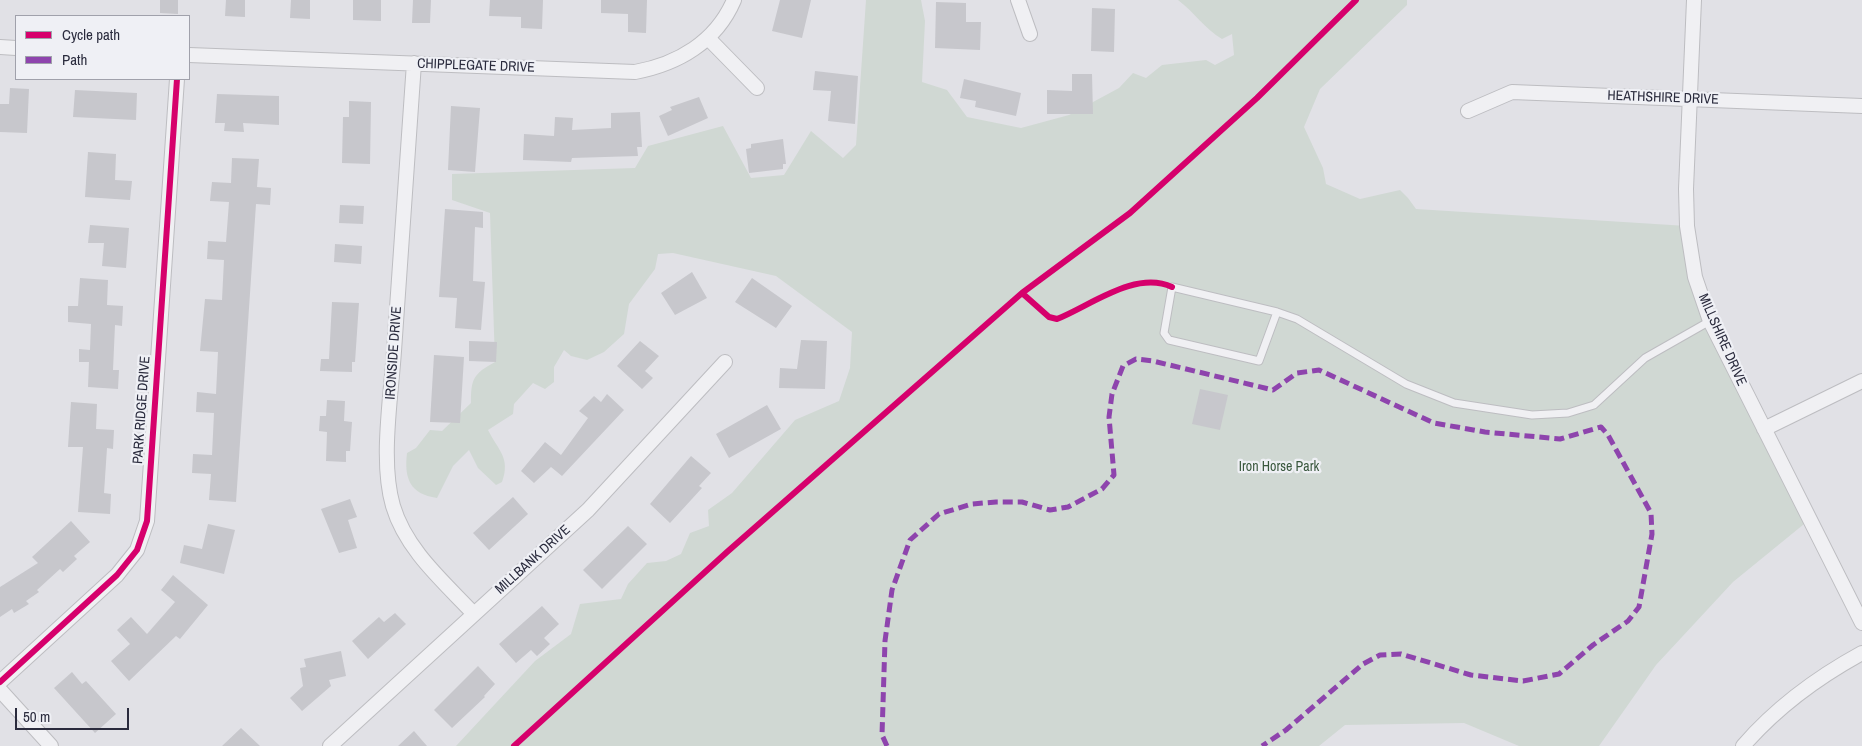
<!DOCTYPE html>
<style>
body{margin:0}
#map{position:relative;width:1862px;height:746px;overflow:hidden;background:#e1e1e6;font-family:"Archivo Narrow",sans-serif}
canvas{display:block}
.legend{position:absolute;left:15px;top:15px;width:175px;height:65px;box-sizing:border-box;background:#eff0f5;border:1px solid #a0a1ab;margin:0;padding:6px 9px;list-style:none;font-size:15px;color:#2a2b3d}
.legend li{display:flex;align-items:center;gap:10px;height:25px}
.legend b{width:25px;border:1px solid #a0a1ab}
.scale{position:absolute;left:15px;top:708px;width:114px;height:22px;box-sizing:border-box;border:2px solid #2a2b3d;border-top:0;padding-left:6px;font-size:15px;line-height:18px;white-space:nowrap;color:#2a2b3d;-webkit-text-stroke:4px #eff0f5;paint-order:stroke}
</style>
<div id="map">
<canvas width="1862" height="746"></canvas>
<ul class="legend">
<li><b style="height:6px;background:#d6006c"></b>Cycle path</li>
<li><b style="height:6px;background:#8e44ad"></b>Path</li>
</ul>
<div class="scale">50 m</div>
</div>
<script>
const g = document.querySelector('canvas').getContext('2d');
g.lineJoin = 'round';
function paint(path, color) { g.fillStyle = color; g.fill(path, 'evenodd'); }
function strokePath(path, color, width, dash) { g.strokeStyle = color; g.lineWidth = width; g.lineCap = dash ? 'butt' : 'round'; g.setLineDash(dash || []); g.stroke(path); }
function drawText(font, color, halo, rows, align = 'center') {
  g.font = font + ' "Archivo Narrow",sans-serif'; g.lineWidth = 4.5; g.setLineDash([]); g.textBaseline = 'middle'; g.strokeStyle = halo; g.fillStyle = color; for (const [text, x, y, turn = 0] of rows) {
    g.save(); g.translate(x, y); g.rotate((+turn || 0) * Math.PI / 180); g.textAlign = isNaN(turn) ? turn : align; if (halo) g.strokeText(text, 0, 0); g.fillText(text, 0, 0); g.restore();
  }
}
const green = new Path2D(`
 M866,0H921L925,21L922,82L947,90L967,117L1021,128L1069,115L1119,88L1133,73L1146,78L1162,65L1206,60L1215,65L1234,55L1232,34L1222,39C1204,28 1194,12 1178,0H1407V5L1320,89L1304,127L1323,168L1326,184L1360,199L1400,190L1408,198L1416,209L1687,226L1695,277L1809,520L1733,582L1656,665L1599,746H1519L1464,723L1345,725L1319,746H456L535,661L571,634L580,604L621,599L628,584L647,563L666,561L681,554L690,533L709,526L708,510L732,493L795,420L839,401L850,368L852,332L776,276L673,253L658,254L655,269L629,304L624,334L604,352L587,360L571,356L564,350L554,367V382L545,389L533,383L514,404L513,414L488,430C498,450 511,458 502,482L496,485L478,468L469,450L453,466L437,498C410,494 404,479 407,453L416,448L430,430L442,431L471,403C471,379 473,374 495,362L490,213L452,200V174L635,168L648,146L723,126L751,178L784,175L811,131L843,158L856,145Z`);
const building = new Path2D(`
 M160,0H178V14L160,13Z
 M226,0H245V17L225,16Z
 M291,0H310V19L290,18Z
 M353,0H381V21L353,20Z
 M413,0H431L430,23H412Z
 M490,0H543L542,29L521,28V17L489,16Z
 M601,0H647L646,33L628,32V14L601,13Z
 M780,0H811L802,38L772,31Z
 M936,2L966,3V22H981L980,50L935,48Z
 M1092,8L1115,9L1114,52L1091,51Z
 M815,71L858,76L855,124L828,121L831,91L813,90Z
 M1072,74H1092L1093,114H1047V90L1072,91Z
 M964,79L1021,93L1016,116L975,107L976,101L960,98Z
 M10,88L29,89L27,133L0,132V104H9Z
 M75,90L137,93L136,120L73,117Z
 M217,94L279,96V125L243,123L244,132L224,131L225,123H215Z
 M699,97L708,118L668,136L659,116L672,110L670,107Z
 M349,101L371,102L370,164L342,163L343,117H349Z
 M451,106L480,108L475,172L448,170Z
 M640,112L642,147H637L638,156L572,158L571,162L523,160L524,134L554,136L555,117L573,118L572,130L611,128V113Z
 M783,139L786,164H783V169L749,173L746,149L751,148V144Z
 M88,152L116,154L115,180L132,181L130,200L85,197Z
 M232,158L259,159L257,187L271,188L270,205L256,204L236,502L209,500L211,474L192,473L193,454L212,455L214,413L196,412L197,392L216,394L218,352L200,351L205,299L222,300L224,260L207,259L208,241L226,242L229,202L210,201L212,182L231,183Z
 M340,205L364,206L363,224L339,223Z
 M445,209L483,212V228L475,227L473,281L485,282L481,330L455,328L457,298L439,297Z
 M90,225L129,228L126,268L102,266L104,243H88Z
 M335,244L362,246L361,264L334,262Z
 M692,272L707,298L675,315L661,293Z
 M80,278L108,280L107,305L123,306L122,326L115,325L113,370H119L118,389L88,387L89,362H79V349L90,350L91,324L68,322V306H78Z
 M752,278L792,306L776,328L735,302Z
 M332,302L359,303L355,362H352V372L320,371L321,359H329Z
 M801,340L827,341L825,389L779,388L780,368L797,369Z
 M469,341L497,342L496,362L469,361Z
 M640,341L659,356L645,371L653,378L642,389L617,366Z
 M434,355L464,357L460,423L430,422Z
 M1200,389L1228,395L1220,430L1192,424Z
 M607,394L624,410L562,476L551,467L534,483L521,471L545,442L561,455L588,418L579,411L594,396L601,402Z
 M327,400L345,401L344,421L352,422L350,451H346V462L326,461L327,432L319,431L320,416H326Z
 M71,402L97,404L96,429L114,430L113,449L107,448L104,493L111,494L110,514L78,512L83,447H68Z
 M767,405L781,429L729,458L716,434Z
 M691,456L711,473L699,486L702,488L670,523L650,504Z
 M513,497L528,514L489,550L473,533Z
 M350,499L357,517L348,520L357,548L339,553L321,509Z
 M71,521L90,542L74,556L77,559L63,572L60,569L37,590L39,592L26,601L29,604L14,613L12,609L0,617V587L38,563L32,557Z
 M208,524L235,530L224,574L180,563L184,545L202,549Z
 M628,526L647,544L602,589L583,570Z
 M173,575L208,605L180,639L176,636L129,681L111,661L130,644L117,630L131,617L147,634L175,602L161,590Z
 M542,606L559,624L544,638L550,644L537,656L531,650L516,663L499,644Z
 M395,613L406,624L368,659L352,641L379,617L384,622Z
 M341,651L346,676L329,680L331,686L302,711L290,698L303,686L300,668L306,667L304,659Z
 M478,666L495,684L484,696L485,697L452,728L434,710Z
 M72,672L82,684L86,681L116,714L95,733L54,688Z
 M241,728L260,746H222Z
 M414,731L427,746H398Z`);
const service = new Path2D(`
 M1277,312L1259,361L1169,340L1164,333L1172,287L1277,312L1297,319L1406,384L1454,403L1532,415L1568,413L1594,405L1645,358L1710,321`);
const minor = new Path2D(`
 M1018,0L1030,34
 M1694,0L1686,189L1687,226L1695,277L1710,321L1862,623
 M708,38L757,88
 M0,47L16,48
 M189,55L635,72C678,64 716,42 734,0
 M414,63C407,159 401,255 394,351C391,397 380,462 393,506C406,550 444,582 474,614
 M1468,111L1512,92L1862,106
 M1764,429L1862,381
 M0,682L117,575L137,550L147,521L177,79
 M0,690L51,746
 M330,746L588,510L725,362
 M1743,746C1776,708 1818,677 1862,653`);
const quiet = new Path2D(`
 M887,746L882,735L885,641L892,590L910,540L939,514L972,504L996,502H1022L1050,510L1068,507L1102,489L1114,475L1109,417L1112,394L1123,366L1136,359L1153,361L1273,390L1297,373L1319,370L1434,423L1485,432L1560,439L1601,427L1608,435L1651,513L1652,534L1639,607L1628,621L1593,645L1559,674L1523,681L1471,675L1401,654L1380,655L1363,664L1286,730L1262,746`);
const cycleway = new Path2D(`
 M1022,293L1049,317L1057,319C1090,306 1135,270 1172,287
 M0,682L117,575L137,550L147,521L177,79
 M514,746L727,552L1022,293L1130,213L1257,98L1356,0`);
const streetNames = [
 ["CHIPPLEGATE DRIVE",476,66,2],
 ["HEATHSHIRE DRIVE",1663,98,2],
 ["MILLSHIRE DRIVE",1722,340,66],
 ["IRONSIDE DRIVE",394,353,-86],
 ["PARK RIDGE DRIVE",142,410,-86],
 ["MILLBANK DRIVE",533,560,-42]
];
const parkNames = [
 ["Iron Horse Park",1279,467]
];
paint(green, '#d0d8d3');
paint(building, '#c7c7cc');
strokePath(service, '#bdbdc1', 9);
strokePath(minor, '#bdbdc1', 16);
strokePath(service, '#f0f0f3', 7);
strokePath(minor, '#f0f0f3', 14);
strokePath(quiet, '#8e44ad', 5, [10, 5]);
strokePath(cycleway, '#d6006c', 6);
drawText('14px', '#2a2b3d', '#eff0f5', streetNames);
drawText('14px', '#39573d', '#eff0f5', parkNames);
</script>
